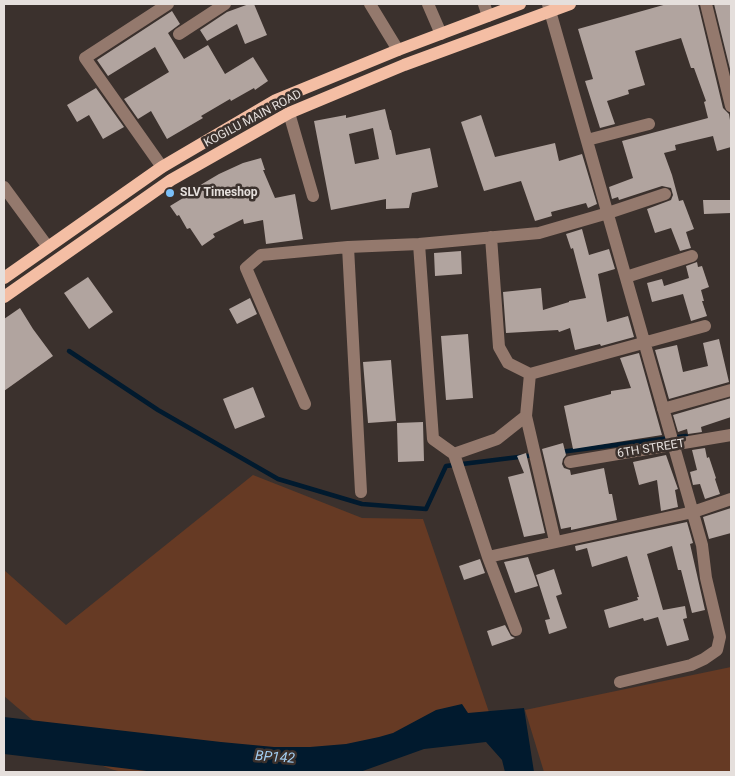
<!DOCTYPE html>
<style>
body{margin:0}
#map{position:relative;width:735px;height:776px;overflow:hidden;background:#3b312d;font-family:Roboto,sans-serif}
canvas{display:block}
.frame{position:absolute;inset:0;border:5px solid #e5dfdc;pointer-events:none}
</style>
<div id="map">
<canvas width="735" height="776"></canvas>
<div class="frame"></div>
</div>
<script>
const g = document.querySelector('canvas').getContext('2d');
g.lineJoin = 'round';
function paint(path, color) { g.fillStyle = color; g.fill(path, 'evenodd'); }
function strokePath(path, color, width, dash) { g.strokeStyle = color; g.lineWidth = width; g.lineCap = dash ? 'butt' : 'round'; g.setLineDash(dash || []); g.stroke(path); }
function drawText(font, color, halo, rows, align = 'center') {
  g.font = font + ' Roboto,sans-serif'; g.lineWidth = 5; g.setLineDash([]); g.textBaseline = 'middle'; g.strokeStyle = halo; g.fillStyle = color; for (const [text, x, y, turn = 0] of rows) {
    g.save(); g.translate(x, y); g.rotate((+turn || 0) * Math.PI / 180); g.textAlign = isNaN(turn) ? turn : align; if (halo) g.strokeText(text, 0, 0); g.fillText(text, 0, 0); g.restore();
  }
}
const green = new Path2D(`
 M253,475L362,518L423,519L491,718L242,772H122C80,763 36,723 4,696V570L66,625Z
 M731,667V772H544L525,710Z`);
const water = new Path2D(`
 M462,704L468,713L524,708L534,772H505L502,760L486,742L424,749L360,772H155L4,754V717L221,742L274,747H310L346,744L379,737L393,733L436,710Z`);
const stream = new Path2D(`
 M69,351L158,410L278,479L362,504L426,509L446,466L535,455
 M560,452L686,436`);
const building = new Path2D(`
 M249,4H254L267,35L245,44L237,24L207,41L200,30L227,12Z
 M667,4H698L723,108L729,114L731,126V147L717,151L713,136L675,145L676,150L664,153L672,175L679,201L683,200L694,229L686,232L691,248L680,251L671,228L655,233L647,209L671,200L673,195L671,188L662,186L619,200L618,197L612,199L609,187L633,178L622,141L708,118L704,102L706,101L694,68H691L681,38L635,51L645,85L628,90L629,94L607,101L615,124L600,128L585,81L593,79L578,29Z
 M714,4H731V73Z
 M172,11L180,24L168,33L184,59L208,45L225,74L253,57L268,81L255,90L254,88L231,101L230,99L201,116L203,118L167,139L151,111L138,119L124,99L169,72L155,47L108,76L97,60Z
 M96,88L124,127L103,139L89,115L77,122L67,105Z
 M385,109L390,130H391L396,155L430,148L438,187L412,193L409,208L386,209V199L331,210L314,121L346,115V118ZM373,128L379,159L355,164L349,134Z
 M481,115L495,157L555,143L559,161L582,154L597,204L588,208L586,203L551,212L552,216L535,221L521,181L484,191L461,122Z
 M261,158L265,170H263L275,198L295,194L303,239L266,244L263,220L244,224L243,219L213,234L215,237L202,246L190,228L187,229L179,215L177,216L170,206L193,192L192,190L219,174L243,163Z
 M703,200H731V213L704,214Z
 M582,229L589,255L609,249L615,269L598,274L607,322L628,316L634,337L601,346L600,344L575,350L570,328L559,332L558,330L506,333L503,292L541,288L543,310L569,302V301L586,298L573,248L571,249L566,234Z
 M461,251L462,274L435,276L434,253Z
 M697,262L698,267L702,266L709,287L701,290L704,301H702L707,316L691,321L683,294L652,302L647,283L662,279L664,286L689,278L686,266Z
 M88,277L113,312L89,329L64,293Z
 M250,298L257,314L237,324L229,309Z
 M20,308L33,329L53,356L4,391V319Z
 M468,334L473,398L446,400L441,336Z
 M719,339L729,382L669,399L655,350L677,345L683,372L708,366L703,343Z
 M639,353L662,435L573,449L564,406L611,394V391L631,388L620,358Z
 M391,360L396,421L368,423L363,362Z
 M253,387L265,417L235,429L223,399Z
 M731,398V417L701,427L702,432L688,434L687,429L678,432L673,415Z
 M423,422L424,461L398,462L397,423Z
 M563,443L566,455L563,459L562,464L564,468L570,470L571,475L604,468L609,494H612L617,520L571,530V527L561,529L542,449Z
 M705,448L707,458L709,457L716,478L715,479L720,494L705,499L700,484L693,485L690,472L697,470L692,450Z
 M526,453L545,533L524,537L508,477L524,473L517,456Z
 M666,455L678,489L675,490L678,507L661,511L657,480L639,485L633,462Z
 M731,508V533L709,539L703,517Z
 M687,522L693,543L690,544L705,610L692,613L681,570H678L672,546L647,554L663,610L685,606L687,618L683,619L689,640L667,646L658,617L644,621L643,618L609,628L604,610L638,600L637,597H639L627,556L592,567L587,548L576,551L575,546Z
 M528,557L538,586L515,593L504,562Z
 M480,559L485,573L464,580L459,566Z
 M554,569L562,594L556,596L567,628L549,634L545,620L550,619L536,575Z
 M505,625L511,636L515,638L492,646L487,631Z`);
const minor = new Path2D(`
 M370,4L398,50
 M428,4L441,34
 M484,4L488,16
 M548,4L702,545L706,578L720,637L717,650L704,659L691,665L620,682
 M706,4L731,106
 M179,34L225,4
 M289,113L313,196
 M587,140L649,124
 M162,167L85,58L168,4
 M4,187L48,247
 M491,237L499,347L508,363L530,374L526,416L555,541
 M419,244L433,439L454,454L488,557L516,630
 M348,247L361,492
 M626,277L692,256
 M530,374L705,326
 M305,404L246,268L261,255L348,247L419,244L539,233L608,213L665,194
 M663,409L731,390
 M454,454L497,439L526,416
 M570,462L731,435
 M488,557L693,512L731,499`);
const major = new Path2D(`
 M4,278L162,167L276,100L398,50L520,4
 M4,297L171,180L289,113L404,65L570,4`);
const markers = [
 [170,193,5,"#7abff8"]
];
const streetNames = [
 ["KOGILU MAIN ROAD",253,119,-28],
 ["6TH STREET",651,449,-9]
];
const poiNames = [
 ["SLV Timeshop",180,193]
];
const waterNames = [
 ["BP142",275,758,4]
];
paint(green, '#663a24');
paint(water, '#011a2e');
strokePath(stream, '#011a2e', 4.5);
paint(building, '#b1a49f');
strokePath(minor, '#94796d', 12);
strokePath(major, '#f4bea4', 12);
for (const [x, y, r, color] of markers) { const dot = new Path2D(); dot.arc(x, y, r, 0, 2 * Math.PI); g.fillStyle = color; g.fill(dot); strokePath(dot, '#3b312d', 2); }
drawText('12px', '#e5dfdc', '#3b312d', streetNames);
drawText('bold 12px', '#e5dfdc', '#3b312d', poiNames, 'left');
drawText('italic 14px', '#a3cef2', '#3b312d', waterNames);
</script>
